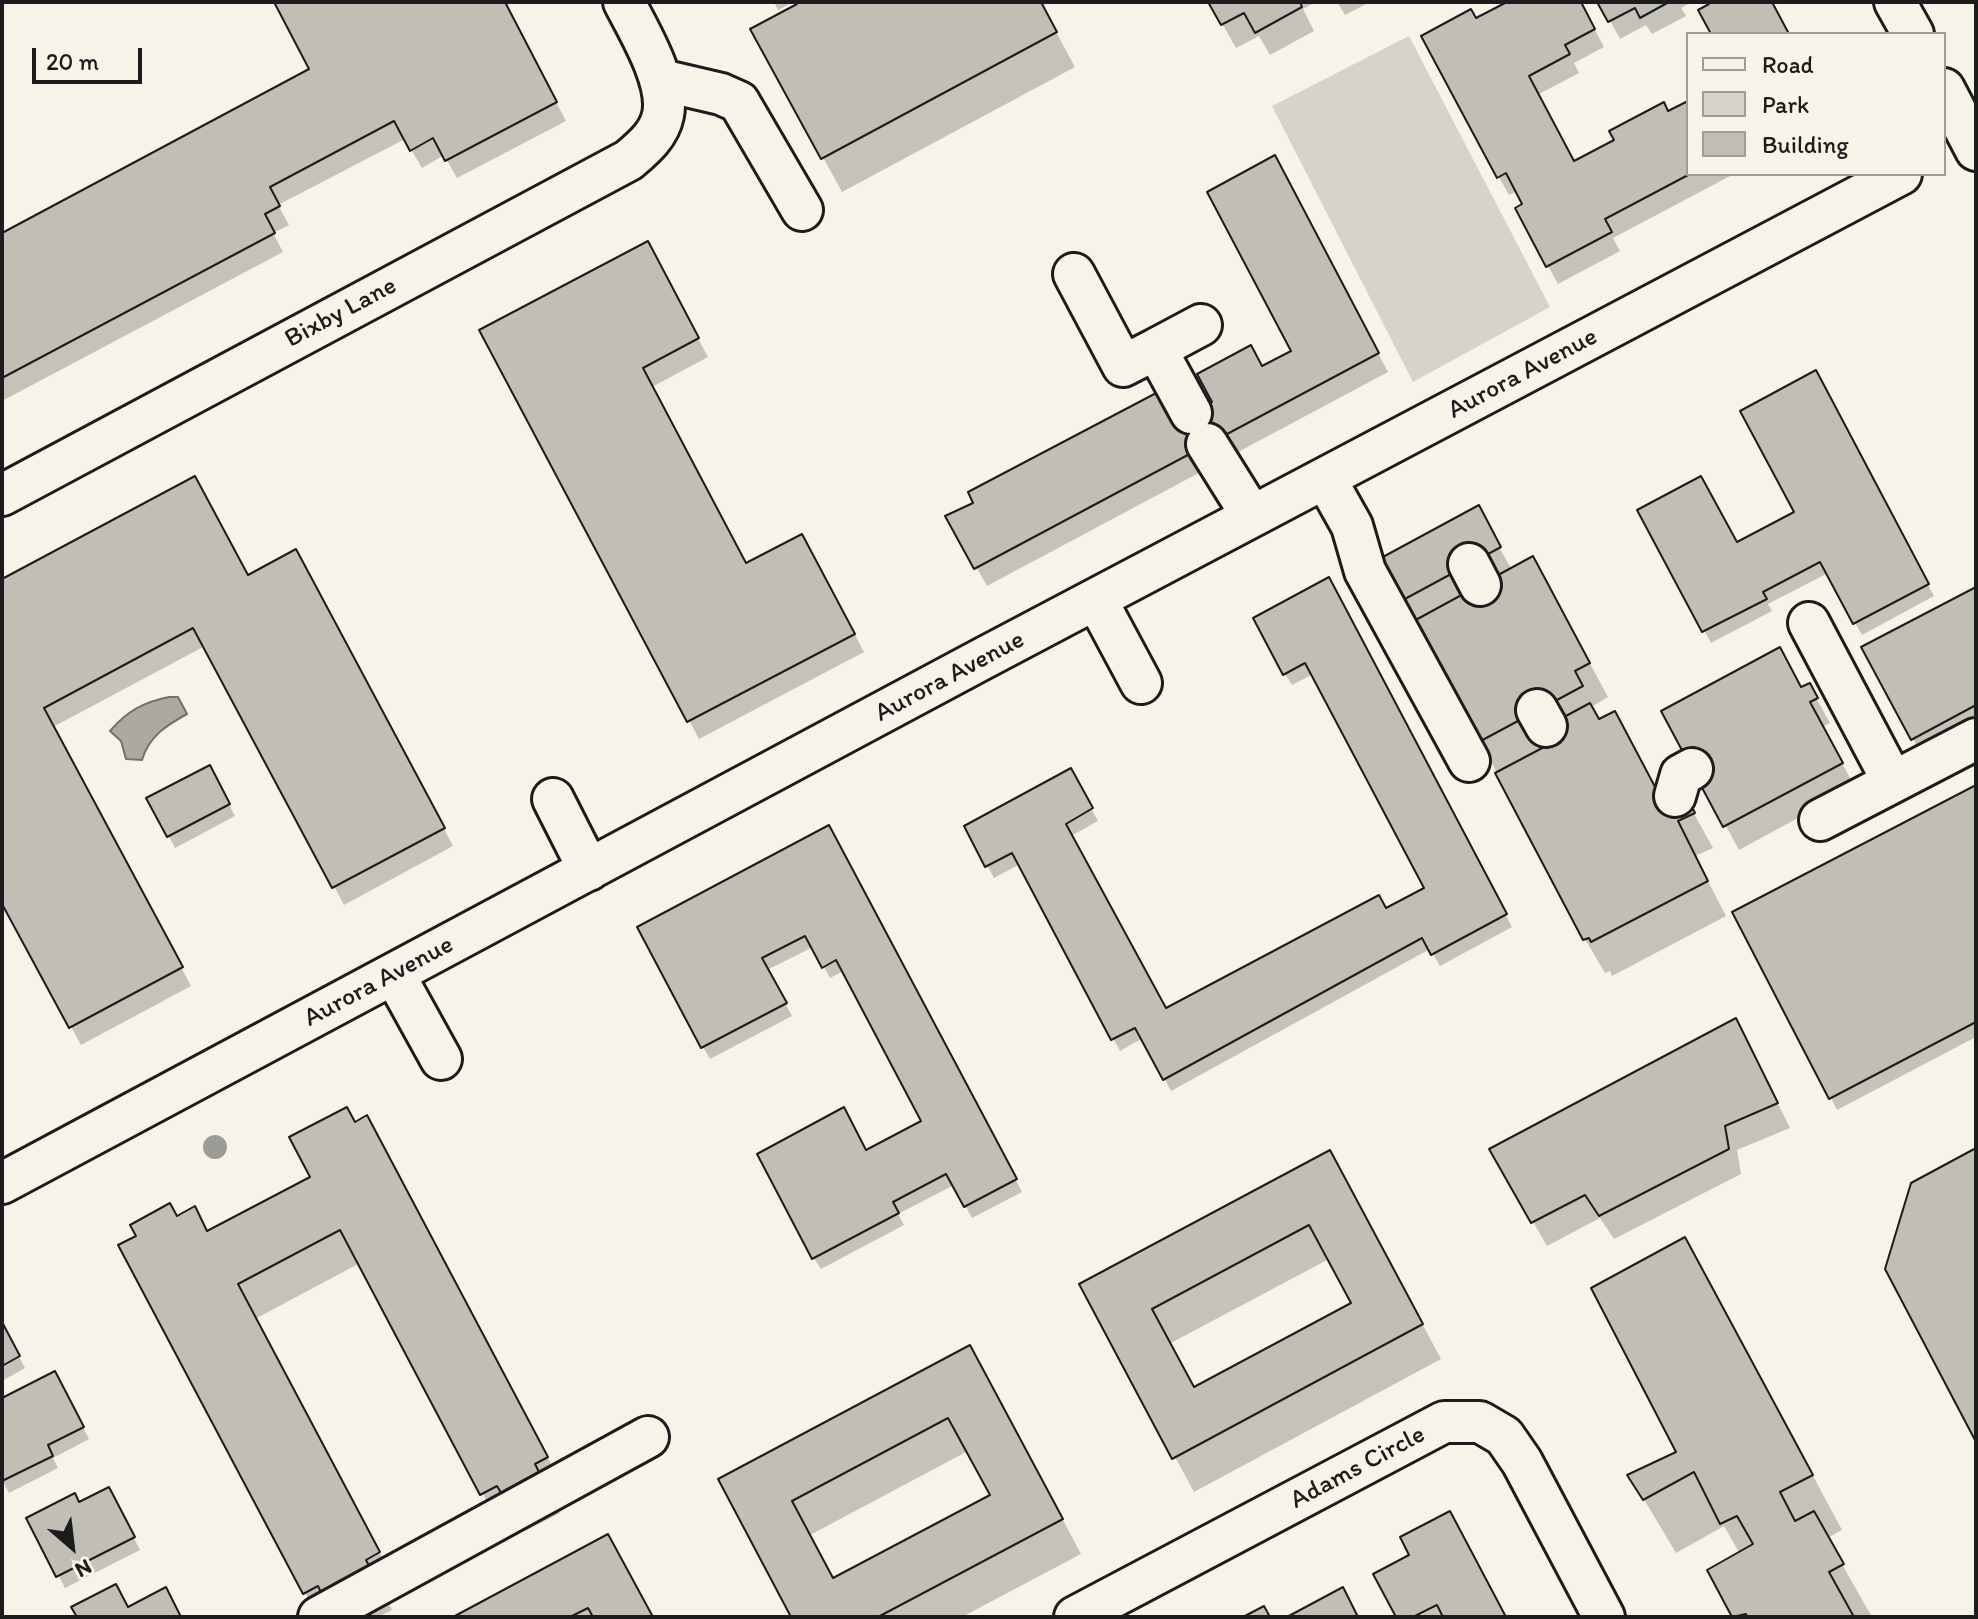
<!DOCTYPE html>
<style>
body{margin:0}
#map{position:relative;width:1978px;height:1619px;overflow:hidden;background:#f7f3e8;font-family:Itim,sans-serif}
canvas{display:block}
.frame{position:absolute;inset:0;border:4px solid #1c1c1c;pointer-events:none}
.legend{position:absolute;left:1686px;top:32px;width:260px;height:144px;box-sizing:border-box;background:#f7f3e8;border:2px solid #9f9d96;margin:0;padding:10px 14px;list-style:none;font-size:24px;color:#1c1c1c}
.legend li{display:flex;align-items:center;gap:16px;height:40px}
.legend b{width:40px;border:2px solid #9f9d96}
.north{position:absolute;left:32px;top:1507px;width:80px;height:80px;-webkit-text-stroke:6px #f7f3e8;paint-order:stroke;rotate:152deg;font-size:22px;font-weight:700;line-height:32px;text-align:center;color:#1c1c1c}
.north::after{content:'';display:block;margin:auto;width:28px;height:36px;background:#1c1c1c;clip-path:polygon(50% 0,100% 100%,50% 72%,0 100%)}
.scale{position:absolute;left:32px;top:48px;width:110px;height:36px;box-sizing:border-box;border:4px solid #1c1c1c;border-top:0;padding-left:10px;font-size:24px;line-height:28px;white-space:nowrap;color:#1c1c1c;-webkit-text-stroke:6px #f7f3e8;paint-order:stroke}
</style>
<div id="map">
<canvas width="1978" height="1619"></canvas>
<div class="frame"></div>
<ul class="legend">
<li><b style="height:10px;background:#f7f3e8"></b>Road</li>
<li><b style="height:22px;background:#d7d3cb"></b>Park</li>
<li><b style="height:22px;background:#c0beb5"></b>Building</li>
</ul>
<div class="north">N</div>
<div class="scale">20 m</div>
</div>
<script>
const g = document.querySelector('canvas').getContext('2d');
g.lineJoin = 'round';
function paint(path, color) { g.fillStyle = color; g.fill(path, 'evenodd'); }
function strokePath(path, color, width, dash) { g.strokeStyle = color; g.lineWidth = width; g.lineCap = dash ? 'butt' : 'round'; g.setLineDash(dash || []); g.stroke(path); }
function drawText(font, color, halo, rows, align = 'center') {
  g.font = font + ' Itim,sans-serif'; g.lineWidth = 8; g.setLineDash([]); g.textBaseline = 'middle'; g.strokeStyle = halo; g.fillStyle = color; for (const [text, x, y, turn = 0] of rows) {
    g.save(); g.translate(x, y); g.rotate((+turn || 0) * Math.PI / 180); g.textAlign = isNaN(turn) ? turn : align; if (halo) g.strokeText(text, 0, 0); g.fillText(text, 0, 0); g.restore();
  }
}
const green = new Path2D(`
 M1409,36L1550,307L1413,382L1272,106Z`);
const water = new Path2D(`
 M169,697H178L187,714C167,725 149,736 142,760L126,759L121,741L110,731C127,711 144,702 169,697Z`);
const shadow = new Path2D(`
 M276,2H504L566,121L457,178L444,155L422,168L405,139L278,205L289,225L273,233L283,252L2,401V235L312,69Z
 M774,2H793L778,10Z
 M798,2H1040L1075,67L842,192L753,30L800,5Z
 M1210,2H1316L1303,9L1314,31L1270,55L1259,36L1236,48Z
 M1337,2H1370L1345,15Z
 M1511,2H1580L1604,47L1574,63L1579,73L1537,95L1574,163L1668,114L1688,174H1734L1613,238L1620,251L1558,284L1517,209L1525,205L1517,191L1509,195L1499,177L1476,21Z
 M1600,2H1692L1681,8L1686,16L1652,34L1646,25L1620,39Z
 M1284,176L1388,372L987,586L948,517L1175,423L1215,403L1262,368L1294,351Z
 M657,262L708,357L652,387L746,565L812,554L864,652L699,739L482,331Z
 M1822,385L1934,596L1862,635L1828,573L1768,604L1772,611L1711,643L1640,511L1737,544L1796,513Z
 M1495,540L1512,570L1552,593L1608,697L1593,706L1601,720L1663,804L1683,794L1713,848L1695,856L1726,916L1612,976L1610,971L1605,973L1585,939L1405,599Z
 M306,570L453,846L344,905L205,646L53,727L191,986L81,1045L2,899V581L248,577Z
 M1976,589V728L1923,757L1913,739Z
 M1335,591L1512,927L1440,966L1430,949L1171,1091L1143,1038L1120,1051L1020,864L994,878L966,827L1070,771L1098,821L1071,836L1165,1011L1385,910L1426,889L1313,674L1292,685L1285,674Z
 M1809,685L1830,723L1822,727L1855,787L1739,850L1664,712L1801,689Z
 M209,767L235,816L175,848L149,799Z
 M1976,787V1037L1837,1110L1831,1098Z
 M835,839L1022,1192L972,1218L954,1185L898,1214L904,1225L821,1269L814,1258L866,1153L924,1122L844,971L830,978L813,947L767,970L792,1016L710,1059L703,1047Z
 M1749,1045L1790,1128L1737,1150L1741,1174L1614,1239L1600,1218L1547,1246L1492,1150Z
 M354,1124L386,1152L566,1492L553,1499L560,1513L525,1531L518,1519L501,1528L360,1263L255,1319L398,1587L384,1594L392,1610L378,1617H319L305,1593L176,1218L208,1233L312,1178Z
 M1349,1186L1441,1359L1194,1492L1082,1285ZM1329,1259L1354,1304L1194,1390L1169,1344Z
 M1715,1293L1842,1530L1827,1538L1872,1617H1734L1710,1571L1740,1554L1724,1526L1676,1553L1630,1476L1679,1453Z
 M2,1325L25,1368L2,1381Z
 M989,1381L1081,1554L962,1617H794L720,1480ZM968,1451L992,1496L834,1580L810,1535Z
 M61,1385L89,1439L53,1458L58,1468L9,1493L2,1480V1400Z
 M115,1501L140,1550L65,1588L29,1519L79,1505Z
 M607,1536L652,1617H457Z
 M1376,1575L1504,1617H1417L1446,1602L1444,1598L1409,1617H1398Z`);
const building = new Path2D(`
 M274,2H505L557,102L445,161L433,138L410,151L394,121L270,187L280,206L265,214L275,233L2,378V233L309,69Z
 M796,2H1041L1057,32L821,159L750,29L797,4Z
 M1208,2H1300L1302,7L1255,33L1244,13L1221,25Z
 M1507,2H1581L1595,29L1565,45L1570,54L1529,76L1574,161L1614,140L1609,131L1664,102L1668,111L1688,101L1690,174L1605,219L1612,232L1546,267L1515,208L1522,204L1506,173L1497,178L1421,36L1471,9L1476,18Z
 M1597,2H1669L1640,18L1635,8L1608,22Z
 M1708,2H1772L1789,34H1711L1698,10L1709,4Z
 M1275,155L1379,353L974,569L945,516L973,503L968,492L1160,391L1175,421L1212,402L1197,374L1251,345L1262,366L1291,351L1207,192Z
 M648,241L699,338L643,368L746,563L802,534L855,634L687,722L479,330Z
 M1816,370L1929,584L1853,624L1820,562L1763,592L1767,599L1702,632L1637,510L1701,476L1737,542L1794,512L1740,411Z
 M195,476L248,575L296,549L445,828L332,888L193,628L44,708L183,967L69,1028L2,904V579Z
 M1479,505L1501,547L1403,600L1381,558Z
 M1533,556L1590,663L1575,671L1583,686L1477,743L1412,622Z
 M1329,577L1507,914L1431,955L1422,938L1163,1080L1135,1028L1111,1040L1012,853L985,867L964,826L1071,768L1093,808L1066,824L1166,1008L1379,895L1386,908L1424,888L1305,663L1283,675L1253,618Z
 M1976,587V705L1911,740L1861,647Z
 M1780,647L1801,687L1810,683L1818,698L1810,702L1843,763L1723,827L1661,711Z
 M1590,703L1599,719L1615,711L1663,802L1684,791L1695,813L1678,821L1708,881L1591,942L1589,938L1583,940L1495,773L1546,746L1538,731Z
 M210,765L230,804L167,837L146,798Z
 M1976,785V1022L1829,1099L1732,912Z
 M829,825L1017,1179L964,1207L946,1174L893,1202L899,1213L812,1259L757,1154L844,1107L866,1150L921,1121L836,960L822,968L805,936L762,958L787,1003L701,1048L637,927Z
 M1736,1018L1778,1103L1725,1126L1729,1149L1599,1216L1585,1195L1531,1223L1489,1149Z
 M347,1107L355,1122L367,1115L548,1457L535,1464L542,1478L504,1498L497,1486L480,1495L340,1230L238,1284L380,1552L366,1560L374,1575L325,1601L318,1586L303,1594L118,1245L136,1236L130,1225L170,1203L177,1216L195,1206L207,1231L310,1177L289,1137Z
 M1976,1148V1442L1885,1269L1911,1183Z
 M1330,1150L1423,1324L1172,1459L1079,1284ZM1309,1225L1351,1303L1194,1387L1152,1309Z
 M1685,1237L1813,1475L1780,1492L1795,1521L1814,1511L1844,1564L1829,1572L1854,1617H1747L1746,1614L1732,1617L1707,1570L1753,1544L1737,1516L1720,1524L1694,1472L1643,1500L1627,1475L1676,1452L1591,1288Z
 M2,1322L20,1356L2,1366Z
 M970,1345L1063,1519L878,1617H791L718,1479ZM948,1418L990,1495L833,1578L792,1501Z
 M55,1371L84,1427L48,1445L53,1456L2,1481V1398Z
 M109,1487L135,1537L56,1577L26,1518L75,1493L79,1502Z
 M1450,1511L1506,1617H1443L1437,1605L1413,1617H1396L1373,1574L1409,1555L1400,1537Z
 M608,1534L653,1617H593L588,1608L570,1617H453Z
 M116,1584L128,1607L166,1587L181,1617H77L71,1607Z
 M1343,1587L1358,1617H1287Z
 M1264,1606L1270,1617H1243Z`);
const minor = new Path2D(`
 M1895,2L1913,34
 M661,80L721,94L739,102L802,210
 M1944,89L1976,150
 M1074,274L1123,366L1156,349
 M1191,413L1156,349L1201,325
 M1207,444L1252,516
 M1325,478L1352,526L1365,571L1469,761
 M2,495L629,160C643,148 659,135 663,115C670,82 639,31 624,2
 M1469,564L1480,585
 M1096,599L1141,683
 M1809,623L1893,782
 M1537,710L1546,726
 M1675,796L1681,775L1692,769
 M553,799L589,870
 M1820,820L1976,739
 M394,974L441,1059
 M2,1183L982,659L1901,174
 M319,1617L648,1437
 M1075,1617L1444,1422H1480L1504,1436L1522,1462L1604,1617`);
const trees = [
 [215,1147]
];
const streetNames = [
 ["Bixby Lane",341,313,-28],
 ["Aurora Avenue",1523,374,-28],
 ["Aurora Avenue",950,677,-28],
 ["Aurora Avenue",379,982,-28],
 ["Adams Circle",1358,1468,-28]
];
paint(green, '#d7d3cb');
paint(water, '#aca9a2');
strokePath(water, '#72716c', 2);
paint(shadow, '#0003');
paint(building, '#c0beb5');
strokePath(building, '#1c1c1c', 2);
strokePath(minor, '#1c1c1c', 46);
strokePath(minor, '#f7f3e8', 40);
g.fillStyle = '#9d9b95';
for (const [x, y] of trees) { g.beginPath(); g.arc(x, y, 12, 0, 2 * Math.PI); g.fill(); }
drawText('26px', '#1c1c1c', '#f7f3e8', streetNames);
</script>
